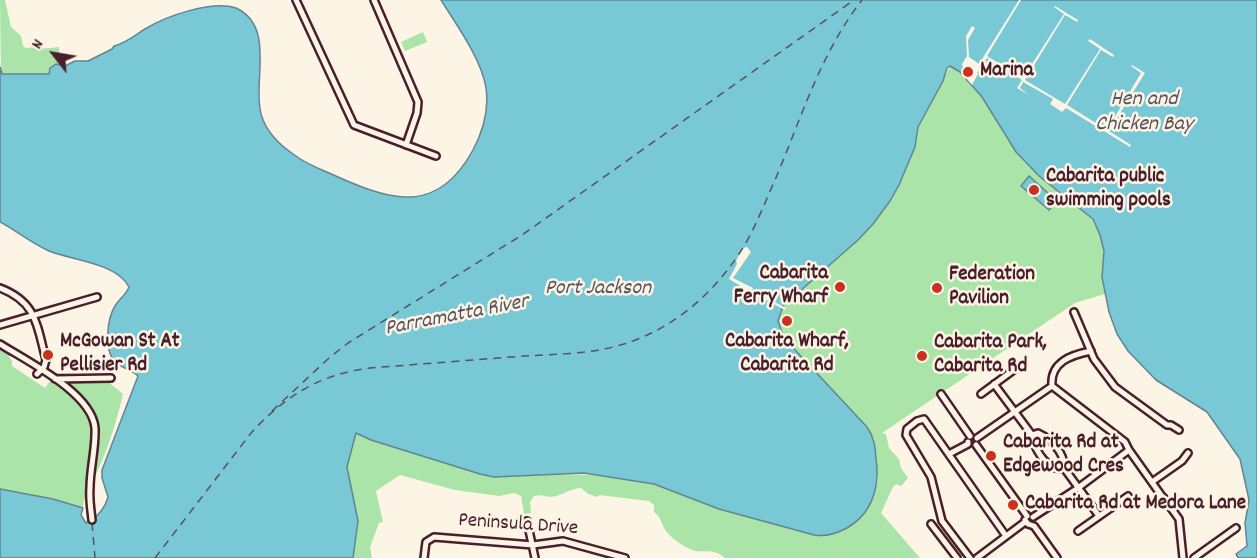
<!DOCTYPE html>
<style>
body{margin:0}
#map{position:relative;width:1257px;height:558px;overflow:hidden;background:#fcf5e5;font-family:Dekko,sans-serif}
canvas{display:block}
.north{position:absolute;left:24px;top:24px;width:60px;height:60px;-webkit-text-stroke:4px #fcf5e5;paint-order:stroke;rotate:301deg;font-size:16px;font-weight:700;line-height:24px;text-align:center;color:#4a1f2b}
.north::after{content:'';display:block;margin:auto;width:21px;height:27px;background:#4a1f2b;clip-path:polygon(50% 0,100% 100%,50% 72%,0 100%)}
</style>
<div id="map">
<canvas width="1257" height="558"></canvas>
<div class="north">N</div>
</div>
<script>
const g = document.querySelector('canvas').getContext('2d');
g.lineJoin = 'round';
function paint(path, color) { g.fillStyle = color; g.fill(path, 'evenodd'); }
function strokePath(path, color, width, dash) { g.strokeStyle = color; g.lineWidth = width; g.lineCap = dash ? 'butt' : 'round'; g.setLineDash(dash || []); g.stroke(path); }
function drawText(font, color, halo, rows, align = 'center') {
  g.font = font + ' Dekko,sans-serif'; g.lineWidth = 5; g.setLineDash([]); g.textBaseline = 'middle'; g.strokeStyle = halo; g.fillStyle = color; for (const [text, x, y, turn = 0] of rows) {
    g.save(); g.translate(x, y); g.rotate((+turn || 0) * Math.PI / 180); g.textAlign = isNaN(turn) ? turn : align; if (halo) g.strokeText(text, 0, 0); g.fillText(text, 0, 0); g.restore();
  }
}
const green = new Path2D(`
 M0,0H5L11,27L21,36L23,46L26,48L36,47L40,49L59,47L60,65L56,64L49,74H1Z
 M423,32L427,42L405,51L401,42Z
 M950,66C983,85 994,123 1016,152C1032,173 1055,187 1075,204C1080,208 1088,213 1092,219C1109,239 1101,270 1105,294L1075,303L882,433L886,434L889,448L899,459L901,468L908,478L901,486L896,484L893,487L881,513L920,558H725C711,546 702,555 690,549C681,545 668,536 664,528C661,522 661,517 654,512V505L649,501L599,495L597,497L588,494L581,488C570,488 561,497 550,497C543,496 541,494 534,496L530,502L531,513L524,514L521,496L514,493L499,496L455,490L400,475L376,491L383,522L379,523L370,547L372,558H353L358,521L347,467L356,433L371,440L480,474L494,477C549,475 599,470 654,484C683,491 710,507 740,513L878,481L874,438L867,427L784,337L778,321L783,306L858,240L873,224L890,201L899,185L915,147L918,127Z
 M0,350L7,353L12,361V366L45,388L56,373L100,375L123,394C117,420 109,446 98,470C90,487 85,489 83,508L53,499L0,489Z`);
const water = new Path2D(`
 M441,0H1257V558H1238L1236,554L1247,546L1245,523L1249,500L1240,459L1207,412L1156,380L1128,351L1117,334L1109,312L1102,277L1104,251L1100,235L1093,219L1039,176L1016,152L982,97L960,72L950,66L947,68L943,81L918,127L915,147L899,185L890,201L873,224L858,240L783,306L778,321L784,338L867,427C874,437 875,445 876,458C880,486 873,514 845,529C835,534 826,537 814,535L719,509L654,484L584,473L494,477L480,474L371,440L356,433L347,467L358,521L353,558H0V489L53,499L83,508L81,515L86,523C97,518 105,508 108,497L102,478V470L138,376C131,369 120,368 114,361C104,348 107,319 115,306C119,299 126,295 129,287C117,263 71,260 49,251C31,243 17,231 0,222V67L2,74H49L50,68L56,64L65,66L75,61H88L112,49L114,46C126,43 135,35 145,29C166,16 212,0 236,8C277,27 251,84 262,117C267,132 280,145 293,154C307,165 323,170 338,177C394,202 438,214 473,150C483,131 489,109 486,88C482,60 456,24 441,0Z
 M1029,176L1057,201L1049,210L1021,186Z`);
const pier = new Path2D(`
 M1019,0H1021L987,56L1023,78L1064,14L1054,7L1055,6L1078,20L1077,22L1065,15L1025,80L1065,104L1100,49L1088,41L1090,39L1114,55L1113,57L1101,50L1067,105L1107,130L1141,73L1131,66L1132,65L1145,73L1109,131L1131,145L1130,147L1066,108L1062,112L1050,104L1053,99L1023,82L1020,88L1029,95L1017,88L1022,80L987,58L977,73L978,74L972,85L961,72L963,68L962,64L967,56L966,36L972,26L975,28L968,40L969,57L979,64Z
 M747,247L751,252L733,278L753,288L752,290L786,308L785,310L751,292L748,296L741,293L744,288L729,279L737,264L736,261L740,253L743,248Z`);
const ferry = new Path2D(`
 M272,411L329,358L348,343L522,235L854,0
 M92,523L95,558
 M155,558L251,433C285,396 320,374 370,368C421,364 473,360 524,356C557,354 592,354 624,344C672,329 711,296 739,254C754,232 764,204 775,180C801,119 820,54 862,0`);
const minor = new Path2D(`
 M296,0L354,125L436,156
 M374,0L418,102L417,113L406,145
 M0,288C37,302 37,326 46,360L44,367L37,374
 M1074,312L1094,359L1115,387L1167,425H1171L1179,430
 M0,325L97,297
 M0,344C27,361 92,393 95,428C96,448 90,468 90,488C89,499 91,510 92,520
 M55,379L111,378
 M994,384L1032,435
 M1052,386L1125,442L1129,450L1161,495
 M1052,386C1050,362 1071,355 1091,351
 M941,394L970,436
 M981,394L1015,369
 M1038,433C1051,439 1065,453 1064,468C1048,472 1037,452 1032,439V435Z
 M977,438L1052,386
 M976,445L1027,516
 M949,454L968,444V442
 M1064,468L1099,516
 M1152,482L1182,461L1188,453
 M1163,497L1179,519L1183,558
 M1033,517L1078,488L1129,450
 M1025,520L1028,524L1034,526L1057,558
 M527,521L535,558
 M931,524L957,558
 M1078,531L1128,496
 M424,558L426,542L434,537L533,545L563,541L625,558
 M970,558L942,521L931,477L906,435L907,429L917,421L924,419L1006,536
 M977,558L1025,522
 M1194,558L1236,528`);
const markers = [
 [968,72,6,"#c8321e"],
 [1034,190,6,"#c8321e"],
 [840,287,6,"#c8321e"],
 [937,288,6,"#c8321e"],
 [787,321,6,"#c8321e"],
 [48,355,6,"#c8321e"],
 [922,356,6,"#c8321e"],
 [991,456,6,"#c8321e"],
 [1013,505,6,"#c8321e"]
];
const poiNames = [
 ["Marina",980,72],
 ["Cabarita public",1046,178],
 ["swimming pools",1046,202],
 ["Cabarita",828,275,"right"],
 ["Ferry Wharf",828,299,"right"],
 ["Federation",949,276],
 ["Pavilion",949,300],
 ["McGowan St At",60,343],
 ["Pellisier Rd",60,367],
 ["Cabarita Wharf,",787,343,"center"],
 ["Cabarita Rd",787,367,"center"],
 ["Cabarita Park,",934,344],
 ["Cabarita Rd",934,368],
 ["Cabarita Rd at",1003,444],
 ["Edgewood Cres",1003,468],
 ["Cabarita Rd at Medora Lane",1025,505]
];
const streetNames = [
 ["Peninsula Drive",518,526,4]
];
const waterNames = [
 ["Hen and",1144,101],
 ["Chicken Bay",1144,126],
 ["Port Jackson",598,290],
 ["Parramatta River",457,317,-11]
];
paint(green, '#aae4a9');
paint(water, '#79c8d5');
strokePath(water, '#668491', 1.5);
paint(pier, '#fcf5e5');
strokePath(ferry, '#58525e', 1.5, [8, 6]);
strokePath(minor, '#4a1f2b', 10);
strokePath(minor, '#fcf5e5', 5);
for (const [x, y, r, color] of markers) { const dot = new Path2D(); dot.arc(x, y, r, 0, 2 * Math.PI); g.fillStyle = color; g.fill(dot); strokePath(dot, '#fcf5e5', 2); }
drawText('bold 21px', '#4a1f2b', '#fcf5e5', poiNames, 'left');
drawText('21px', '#4a1f2b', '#fcf5e5', streetNames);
drawText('italic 22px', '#58525e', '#fcf5e5', waterNames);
</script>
